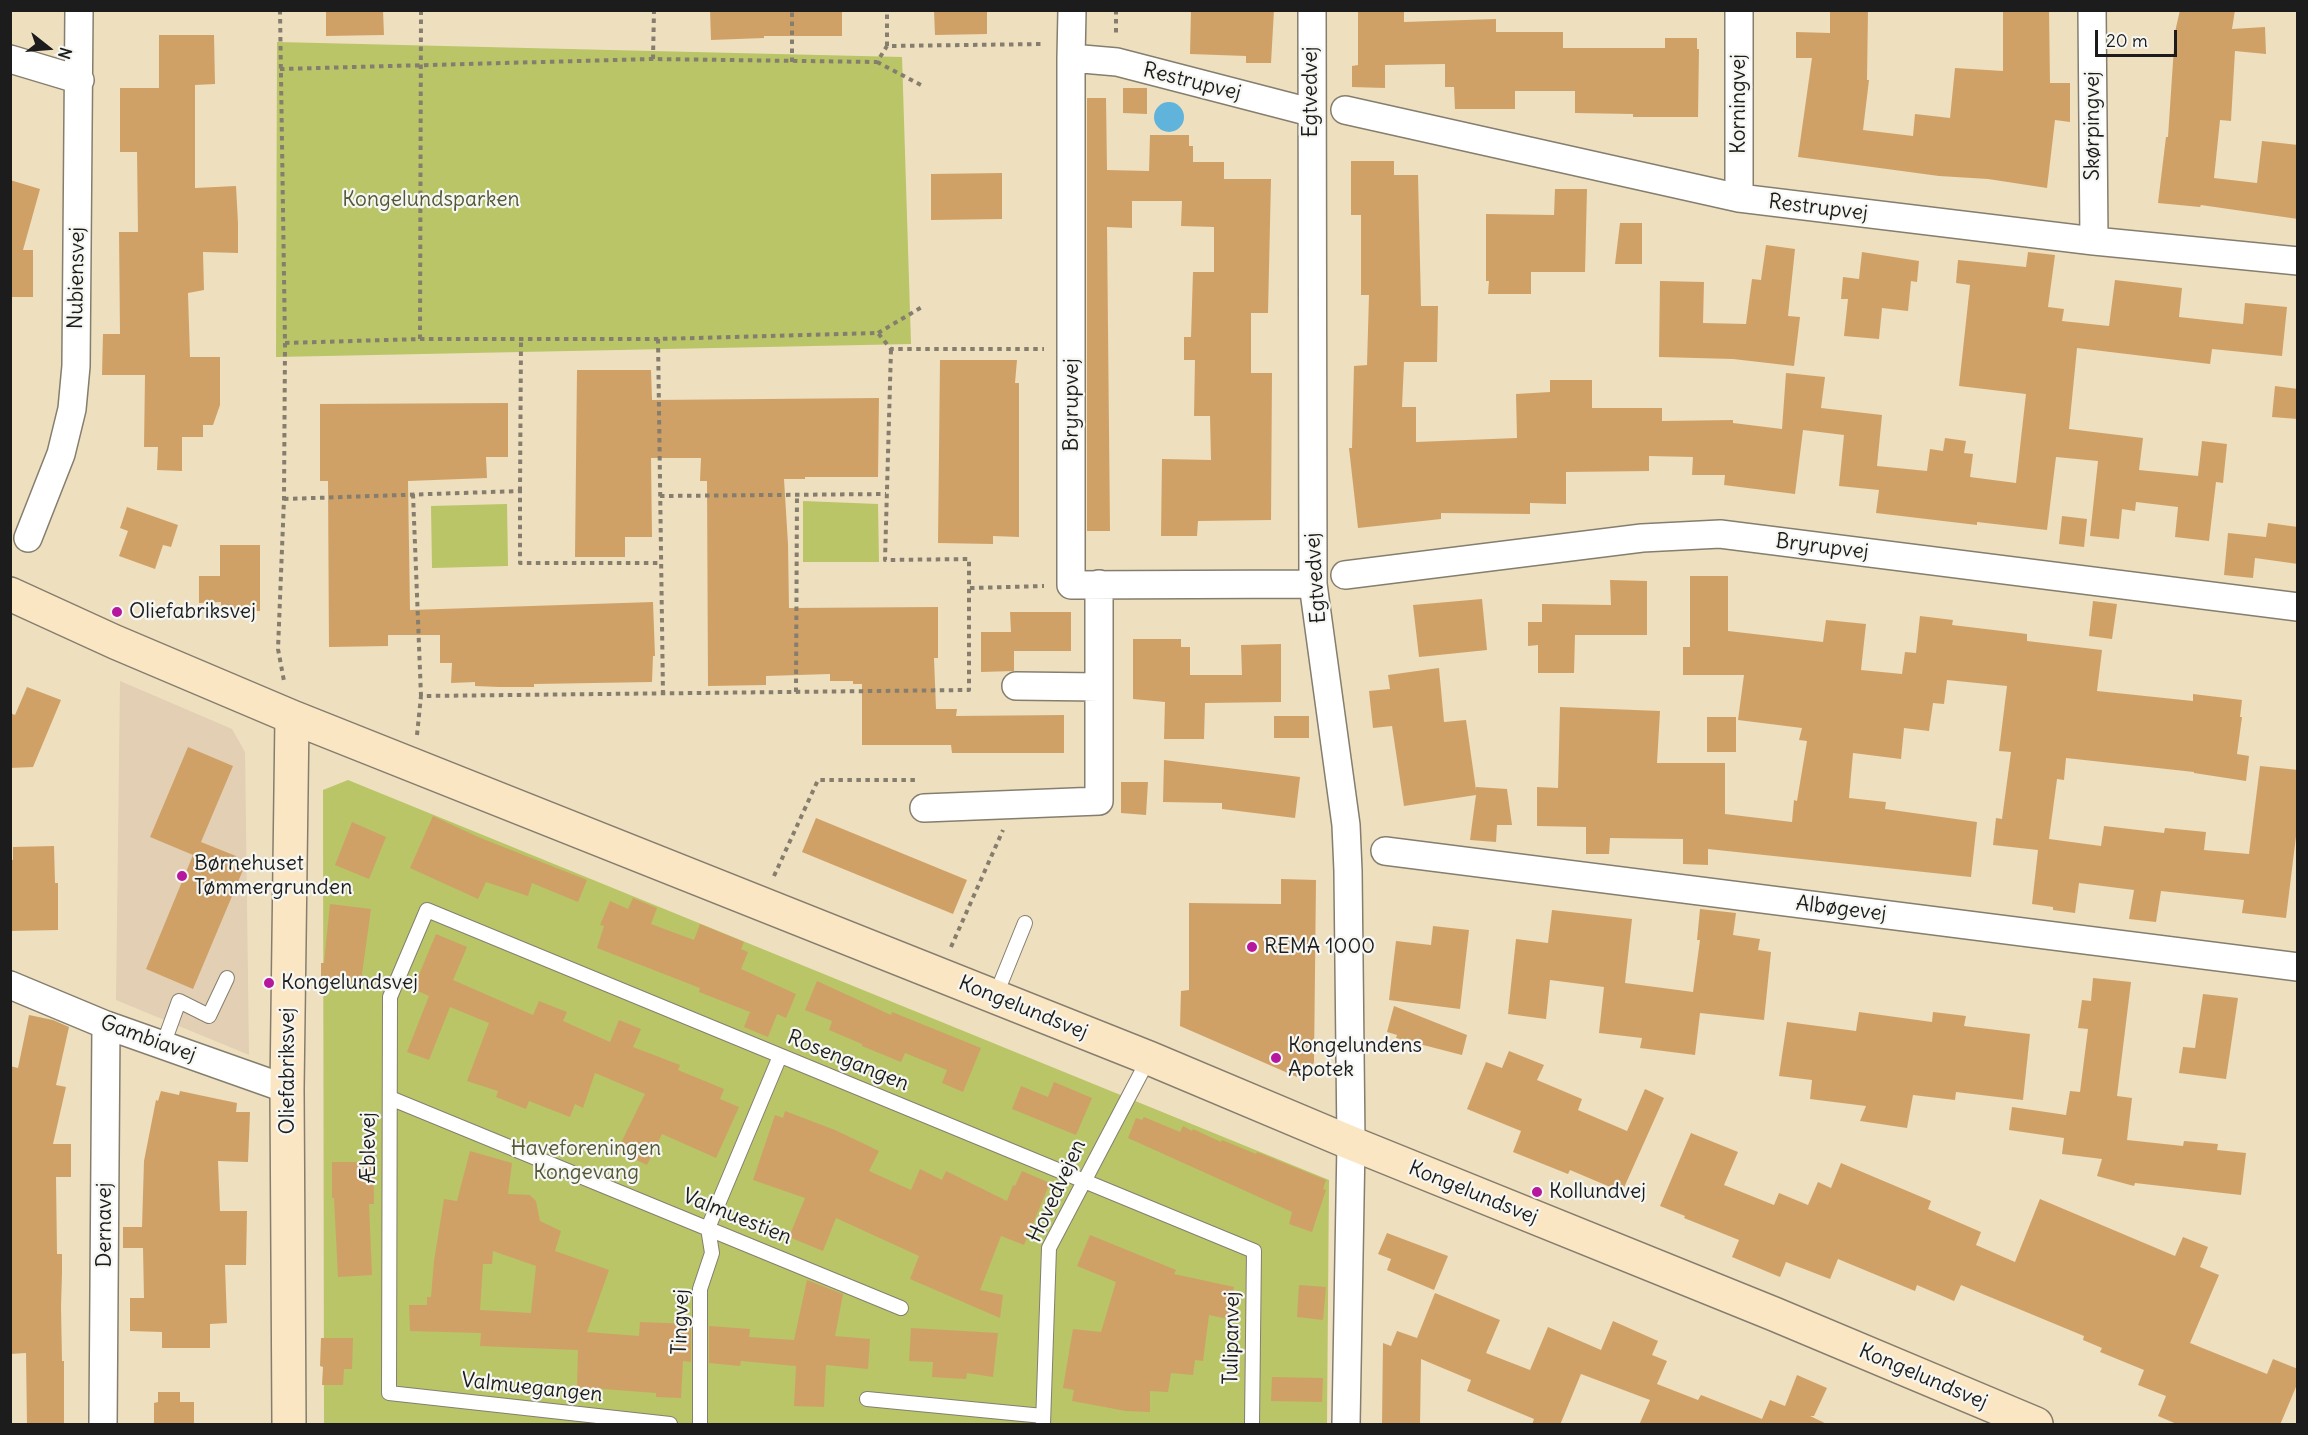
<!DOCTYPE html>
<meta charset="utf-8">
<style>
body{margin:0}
#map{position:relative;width:2308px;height:1435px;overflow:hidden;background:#eedfbf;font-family:Delius,sans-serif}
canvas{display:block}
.frame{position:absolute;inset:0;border:12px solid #1c1c1c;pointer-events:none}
.north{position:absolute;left:18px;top:18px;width:60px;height:60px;-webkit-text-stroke:4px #f6f6f2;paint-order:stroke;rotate:107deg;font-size:16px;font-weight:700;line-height:24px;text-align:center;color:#1c1c1c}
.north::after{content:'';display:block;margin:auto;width:21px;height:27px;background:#1c1c1c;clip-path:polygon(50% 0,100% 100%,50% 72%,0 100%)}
.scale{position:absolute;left:2095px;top:30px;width:82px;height:27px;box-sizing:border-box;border:3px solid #1c1c1c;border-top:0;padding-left:8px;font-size:18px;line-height:21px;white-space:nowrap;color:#1c1c1c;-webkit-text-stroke:4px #f6f6f2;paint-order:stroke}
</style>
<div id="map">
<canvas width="2308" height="1435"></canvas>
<div class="frame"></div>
<div class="north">N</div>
<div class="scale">20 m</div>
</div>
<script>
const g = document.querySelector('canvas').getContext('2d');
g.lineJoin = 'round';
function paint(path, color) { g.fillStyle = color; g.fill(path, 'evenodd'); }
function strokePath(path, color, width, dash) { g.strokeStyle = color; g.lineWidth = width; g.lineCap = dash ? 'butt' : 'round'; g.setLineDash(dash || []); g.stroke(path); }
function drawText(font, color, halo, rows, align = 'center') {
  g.font = font + ' Delius,sans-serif'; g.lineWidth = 4.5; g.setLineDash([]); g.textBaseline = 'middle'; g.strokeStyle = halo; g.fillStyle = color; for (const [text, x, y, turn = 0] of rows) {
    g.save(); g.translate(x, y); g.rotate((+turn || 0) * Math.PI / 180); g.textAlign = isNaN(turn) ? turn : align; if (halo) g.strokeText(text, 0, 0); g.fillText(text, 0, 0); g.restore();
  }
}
const built = new Path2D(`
 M120,681L232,729L245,752L249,1055L116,1000Z`);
const green = new Path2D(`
 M277,42L902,57L911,344L276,357Z
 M803,501L878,504L879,562H803Z
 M507,504L508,566L432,568L431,506Z
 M348,780L1329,1180L1327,1424H324L323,790Z`);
const water = new Path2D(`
 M1154 117a15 15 0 1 1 30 0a15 15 0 1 1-30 0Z`);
const building = new Path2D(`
 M326,10H383L384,35L326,36Z
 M710,10H764V12L842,10V36H764V38L711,40Z
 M934,10H987V34L935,35Z
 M1191,10H1274L1271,63H1246V56L1190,54Z
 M1358,10H1404V22L1496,19V32H1563V48H1665V38H1697V49H1699L1698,117H1633V114L1575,113V91H1515V109H1455L1454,87H1445V64L1385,65V88L1352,87V66L1358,65Z
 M1830,10H1868L1867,80H1869L1863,130L1913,136L1915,114L1950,118L1955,68L2003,71V10H2049L2050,83H2070V122L2055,120L2047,188L1988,179L1939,176L1798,157L1812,58H1796V32L1830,33Z
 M2180,10H2235L2232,29L2265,27L2266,54L2235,51L2231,121L2220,120L2214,178L2257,183L2262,141L2298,145V219L2201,205L2200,207L2158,203L2166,137H2168L2175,32Z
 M159,35H214L215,84L195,85V188L236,186L238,223V253L203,252L204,290L188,293L190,357H220V405L213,425H203V437H182V471L157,470L158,447H144L145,375H102L103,334H120L119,232H138L137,152H120V88H159Z
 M1123,88H1147V114L1123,113Z
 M1087,98H1106L1107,170L1149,171L1150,135H1189V146H1193V162H1224V179H1271L1268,313H1251V373H1272L1271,520L1198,521L1197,536H1161L1162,459L1211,460L1210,416H1194L1195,360H1184V337H1191L1193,272H1214V227L1181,226L1182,201H1132V228L1107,227L1110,531H1087Z
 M1351,161H1394V175H1418L1421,306H1438L1437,362H1404L1402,407H1416V442L1517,438L1516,394L1550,392V380H1592V408H1662V421L1733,420V423L1782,429L1786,373L1825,377L1821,408L1882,415L1877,466L1927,471L1930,449L1943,451L1945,438L1966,441L1964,453L1973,454L1970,477L2016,483L2026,394L1959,386L1970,285L1956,283L1958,260L2026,267L2028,252L2055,255L2048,307L2064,309L2062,321L2109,326L2115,280L2182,288L2179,317L2243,324L2245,303L2287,307L2282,356L2212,349L2210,364L2077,348L2069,429L2143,438L2139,470L2198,476L2202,441L2227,444L2223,483L2216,482L2209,541L2175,537L2178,507L2136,502L2135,511L2122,509L2119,539L2090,536L2098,461L2056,457L2047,530L1977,522V525L1876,513L1879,490L1839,486L1844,435L1803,430L1795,494L1724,485L1725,475H1692L1693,457L1649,456V471L1566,472V504L1530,503V514L1441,513V519L1358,528L1349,448H1352L1354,366L1367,365L1369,295H1361V215H1351Z
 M1002,173V219L931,220V174Z
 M10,180L40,189L23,250H33V297H10Z
 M1555,189H1587L1585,272H1531V294H1488L1489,281H1486V214L1554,215Z
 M1620,223H1642V264H1615Z
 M1766,245L1795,249L1788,316L1800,317L1794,366L1733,359L1659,357L1660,281L1704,282L1703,323L1746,324L1752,279L1761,280Z
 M1862,252L1919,261L1917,282L1911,281L1908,311L1882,308L1879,339L1844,336L1848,299H1841L1843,277L1859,279Z
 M940,360H1017L1015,383H1019V537L993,536V544L938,543Z
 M577,370H651L652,400L879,398L878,477H805V479H784L788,544L789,608L938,607V658H934L936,709H957L956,716L1064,715V753H952L951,745H862V684H853V681H830V674L766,676V685L708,686L707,481H700L701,458H651L652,537H625V557H575Z
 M2275,386L2298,389V419L2272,417Z
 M508,403V457H486L487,478L408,481L410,610L653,602L655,656H653L652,682L534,684V687H499L475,686V682L451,683L452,663H440V635H388V646L329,647L328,481H320V404Z
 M127,507L178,525L171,547L163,545L155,569L119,556L128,531L120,528Z
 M2062,516L2087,519L2084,547L2059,544Z
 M2268,523L2298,527V564L2255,558L2253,578L2224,575L2228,533L2266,537Z
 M220,545H260V611H221V602L199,603V576H220Z
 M1690,576H1728V631L1823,642L1826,620L1866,624L1861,670L1902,674L1905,652L1916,653L1920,616L1953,620L1952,625L2027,634V641L2102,650L2097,691L2193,701V694L2242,700L2240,717H2242L2237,754L2249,756L2246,781L2194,773V772L2066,758L2064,780L2057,779L2049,839L2101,846L2104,826L2164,833L2165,828L2206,832L2204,850L2249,854L2260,766L2298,770V820L2286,918L2242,913L2244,900L2161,891L2156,922L2129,919L2134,890L2079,883L2075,913L2053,910V907L2032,904L2038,850L1993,845L1996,818L2002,819L2011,752L1999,751L2007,686L1947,680L1944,704L1933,703L1929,731L1904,728L1901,759L1853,753L1849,798L1886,802L1885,809L1977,822L1971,877L1708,849V865L1683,864V839L1610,838L1609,854H1586V827L1537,826V787L1558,788L1560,707L1660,711L1657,763H1725V814L1792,822L1794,800L1797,801L1807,741L1799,740L1802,728L1738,720L1744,675H1683V647H1690Z
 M1610,580L1647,581V635H1575L1574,673H1538V645L1528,646V622H1542V604L1611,605Z
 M1482,599L1487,650L1419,657L1413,605Z
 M2093,601L2117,604L2112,639L2089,636Z
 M1010,612H1071V651H1014V671L981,672V632H1011Z
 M1133,639H1181V647H1190V675H1242L1241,645L1281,644V702L1205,703L1204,739H1164L1165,702L1133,699Z
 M1439,668L1444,722L1466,720L1476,790V787L1507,789L1512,825H1497L1496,842L1470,840L1476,795L1404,806L1392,726L1373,728L1369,691L1390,689L1388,675Z
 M27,687L61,700L33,767L10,768V713L15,715Z
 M1274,716H1309V738H1274Z
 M1707,717H1736V752H1707Z
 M188,747L233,766L201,842L236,856L232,866L243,870L193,989L146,969L193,855L150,837Z
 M1164,760L1300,777L1295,818L1222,809V803L1163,802Z
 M1121,782H1148L1146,815L1121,813Z
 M433,816L478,837L587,880L578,902L532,883L528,896L486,882L478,899L410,868Z
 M816,818L967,880L953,914L802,852Z
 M352,822L386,837L369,879L335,865Z
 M54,846L55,883H58V930L10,931V860H13V847Z
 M1281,879L1316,880L1314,1063L1297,1077L1180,1026L1181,991L1189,990V903L1281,904Z
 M633,898L657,908L651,924L694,940L700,924L744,942L741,949L748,952L741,969L796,994L786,1018L777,1014L768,1037L744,1027L750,1012L699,992L700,988L597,948L604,926L600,925L610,901L628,909Z
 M330,904L371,909L361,981H346L345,988H321V963H324Z
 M1700,909L1736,913L1733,935L1760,939L1758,950L1771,952L1764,1020L1700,1013L1695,1055L1640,1048L1642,1038L1599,1033L1604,987L1550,980L1546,1019L1508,1014L1516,939L1548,943L1552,910L1632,919L1625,983L1693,992L1700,940H1697Z
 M1433,926L1469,930L1460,1009L1389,1000L1396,941L1431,945Z
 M436,934L467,947L453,980L533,1015L539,1001L567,1012L563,1021L610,1042L619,1020L641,1029L633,1047L680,1065L678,1070L724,1089L720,1099L739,1107L716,1158L662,1134L647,1165L617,1151L645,1094L595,1073L583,1108L575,1104L570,1117L529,1101L526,1109L496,1097L498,1091L467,1081L489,1023L450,1007L429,1060L407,1052L429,996L413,989Z
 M2093,978L2131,982L2117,1096L2132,1098L2127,1140L2183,1146L2184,1141L2218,1144L2217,1150L2246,1153L2241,1195L2135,1183L2134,1186L2097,1176L2102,1159L2062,1154L2064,1138L2009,1130L2012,1107L2066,1115L2070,1091L2080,1092L2088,1029L2078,1028L2082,1000L2091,1001Z
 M817,981L891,1015L892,1012L981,1048L963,1092L942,1083L947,1070L905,1053L901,1062L862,1046V1044L829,1030L832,1021L805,1010Z
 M2203,994L2238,998L2226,1079L2179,1073L2183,1047L2195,1048Z
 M1394,1006L1467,1035L1462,1055L1396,1038L1397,1035L1387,1032Z
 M1859,1012L1932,1022L1933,1012L1966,1016L1964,1026L2030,1034L2023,1100L1956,1092L1955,1100L1913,1095L1907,1128L1860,1121L1866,1106L1810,1099L1812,1080L1779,1076L1787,1022L1856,1031Z
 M29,1015L53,1020L69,1027L56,1085L66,1087L53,1144H71V1177H56L57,1254H62V1273L61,1307L62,1361H64V1425H27L26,1353L10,1354V1066L18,1068Z
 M1509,1051L1544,1065L1537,1080L1582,1099L1578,1110L1627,1131L1645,1089L1664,1098L1622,1192L1570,1170L1568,1174L1513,1152L1521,1131L1467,1109L1486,1062L1502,1068Z
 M1054,1082L1092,1098L1076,1135L1012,1109L1021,1086L1048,1097Z
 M161,1091L179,1095L180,1091L237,1103L236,1112H250L248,1162L218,1161L220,1211H247L246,1265H225L227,1323L210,1324V1348H162V1332L130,1331V1298H144L143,1248H123V1227H142L144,1161L156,1100L158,1101Z
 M785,1111L835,1130L879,1151L869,1171L911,1190L920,1169L942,1180L946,1171L1007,1201L1013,1185L1015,1186L1022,1171L1050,1183L1024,1245L1001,1236L980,1290L1003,1295L1000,1318L910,1279L919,1256L836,1218L823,1251L789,1237L805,1198L753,1180L775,1115L783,1118Z
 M1144,1117L1180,1132L1183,1126L1192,1131L1193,1129L1221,1142L1222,1140L1256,1154L1257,1152L1326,1180L1323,1189L1326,1190L1312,1232L1289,1224L1292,1212L1128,1138L1136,1118L1142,1120Z
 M1691,1133L1738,1152L1724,1185L1774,1205L1779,1193L1808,1205L1818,1182L1831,1188L1841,1163L1931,1201L1928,1209L1981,1232L1976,1245L2015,1262L2040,1199L2175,1256L2183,1237L2208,1247L2200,1267L2219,1275L2190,1343L2267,1374L2273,1359L2298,1369V1382L2280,1425H2179L2158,1416L2166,1396L2138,1385L2144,1370L2100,1352L2102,1348L2083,1340L2084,1336L1961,1285L1954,1301L1917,1285L1915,1291L1838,1259L1830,1279L1786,1262L1780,1277L1732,1257L1739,1240L1684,1218L1685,1216L1660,1206Z
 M373,1141L374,1204H369L372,1275L338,1277L334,1198H332V1162H361V1172Z
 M470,1151L512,1163L508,1194L530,1195L536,1201L540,1221L561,1231L555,1251L609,1270L587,1332L639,1336L640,1322L691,1324V1362L683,1361L681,1398L656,1397V1393L577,1387L578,1350L480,1346L481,1333L410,1331L409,1305H427V1297H431L434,1261L444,1199L457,1201ZM493,1251L536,1266L531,1313L480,1310L483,1264H492Z
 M1387,1233L1448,1256L1434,1290L1387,1270L1391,1259L1378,1254Z
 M1090,1235L1176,1270L1174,1274L1234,1287L1228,1319L1209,1315L1203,1361L1195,1360L1193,1375L1171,1373L1168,1392L1150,1391V1412L1126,1411L1072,1401L1074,1390L1063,1388L1073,1329L1101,1332L1116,1282L1077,1266Z
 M807,1280L843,1294L835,1336L870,1339L868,1369L826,1365L824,1407L794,1406L796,1366L741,1361L740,1366L709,1363V1326L750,1329L749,1337L794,1340Z
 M1299,1285L1326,1287L1323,1320L1297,1317Z
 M1435,1293L1500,1320L1486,1353L1530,1370L1548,1327L1601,1350L1613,1321L1658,1341L1652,1355L1667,1361L1657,1384L1698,1400L1701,1395L1762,1419L1770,1400L1785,1406L1797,1375L1827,1388L1814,1416H1810L1829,1425H1639L1650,1400L1581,1374L1560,1425H1532L1534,1419L1467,1391L1471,1380L1421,1359L1420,1425H1382L1383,1343L1391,1346L1397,1331L1417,1338Z
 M911,1328L998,1333L993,1377L967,1373L966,1379L932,1377L933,1362L909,1361Z
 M321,1338H353L352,1369H344L343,1385H322L323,1367L320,1366Z
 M1272,1377L1323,1378L1322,1402L1271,1401Z
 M158,1392H180V1402H194V1425H154V1403L158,1402Z`);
const path = new Path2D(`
 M280,10L285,343L284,499L278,649L284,681
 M1116,10V37
 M887,46V10
 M653,59L654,10
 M792,62V10
 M877,62L921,85
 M280,69L653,59L877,62L887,46L1044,44
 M878,333L922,307
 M420,339L421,10
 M658,339L663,694
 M285,343L420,339H658L878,333L891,349H1044
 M520,491L521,340
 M413,494L421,696
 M660,496L886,494
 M284,499L520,491V563H661
 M970,588L1044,586
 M796,692L797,494
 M417,735L421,696L969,690V559L885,560L891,349
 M774,876L818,780H918
 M951,947L1003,830`);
const lane = new Path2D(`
 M995,997L1025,923
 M163,1045L179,1001L209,1016L227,978
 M390,1098L901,1308
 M867,1399L1043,1416
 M670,1424L389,1393L390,997L427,910L1254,1251L1252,1424
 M700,1424V1289L712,1253L708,1228L780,1056
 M1043,1424L1049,1248L1149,1058`);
const street = new Path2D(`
 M1312,10L1313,584L1346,825L1348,871L1351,1143L1346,1424
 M1739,10V198
 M2092,10L2094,241
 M1071,58L1072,10
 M10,59L80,80
 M1345,110L1739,198L2094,241L2298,261
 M1310,112L1117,62L1071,58V585L1313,584
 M28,538L61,454L72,409L76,366L79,10
 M1345,575L1642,538L1720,534L2298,607
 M1016,686L1099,687
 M924,808L1099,801V584
 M1385,851L2298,967
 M10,985L106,1025L287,1089
 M103,1424L106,1025`);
const secondary = new Path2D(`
 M10,594L115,642L292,717L1149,1058L1351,1143L1774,1314L2036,1424
 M289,1424L287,1089L292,717`);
const markers = [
 [117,612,6,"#b5179e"],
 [182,876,6,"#b5179e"],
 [1252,947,6,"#b5179e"],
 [269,983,6,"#b5179e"],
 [1276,1058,6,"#b5179e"],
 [1537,1192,6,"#b5179e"]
];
const streetNames = [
 ["Restrupvej",1192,82,14],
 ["Egtvedvej",1311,92,-90],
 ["Korningvej",1739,104,-90],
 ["Skørpingvej",2093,126,-90],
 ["Restrupvej",1818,208,7],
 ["Nubiensvej",77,278,-89],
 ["Bryrupvej",1072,405,-90],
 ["Bryrupvej",1822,547,7],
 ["Egtvedvej",1316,578,-94],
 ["Albøgevej",1841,909,7],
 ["Kongelundsvej",1023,1008,22],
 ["Gambiavej",148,1039,20],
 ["Rosengangen",848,1061,22],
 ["Oliefabriksvej",288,1071,-90],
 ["Æblevej",369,1148,-90],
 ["Hovedvejen",1057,1191,-65],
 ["Kongelundsvej",1473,1193,22],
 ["Valmuestien",737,1217,22],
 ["Dernavej",105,1225,-90],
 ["Tingvej",681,1322,-88],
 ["Tulipanvej",1232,1338,-89],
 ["Kongelundsvej",1923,1377,23],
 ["Valmuegangen",532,1388,6]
];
const parkNames = [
 ["Kongelundsparken",431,200],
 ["Haveforeningen",586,1149],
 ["Kongevang",586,1173]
];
const poiNames = [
 ["Oliefabriksvej",129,612],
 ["Børnehuset",194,864],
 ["Tømmergrunden",194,888],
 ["REMA 1000",1264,947],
 ["Kongelundsvej",281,983],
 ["Kongelundens",1288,1046],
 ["Apotek",1288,1070],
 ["Kollundvej",1549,1192]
];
paint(built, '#e3d0b4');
paint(green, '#b9c567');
paint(water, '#60b3db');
paint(building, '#d0a166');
strokePath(lane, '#857e6e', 16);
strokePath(street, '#857e6e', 30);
strokePath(secondary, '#857e6e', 36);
strokePath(path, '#857e6e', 4, [4.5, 4.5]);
strokePath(lane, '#fff', 14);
strokePath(street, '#fff', 27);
strokePath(secondary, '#fbe6c4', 33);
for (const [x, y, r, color] of markers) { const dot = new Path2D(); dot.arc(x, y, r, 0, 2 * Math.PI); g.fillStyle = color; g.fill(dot); strokePath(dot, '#f6f6f2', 2); }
drawText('21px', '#1c1c1c', '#f6f6f2', streetNames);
drawText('21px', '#535736', '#f6f6f2', parkNames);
drawText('21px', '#1c1c1c', '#f6f6f2', poiNames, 'left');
</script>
